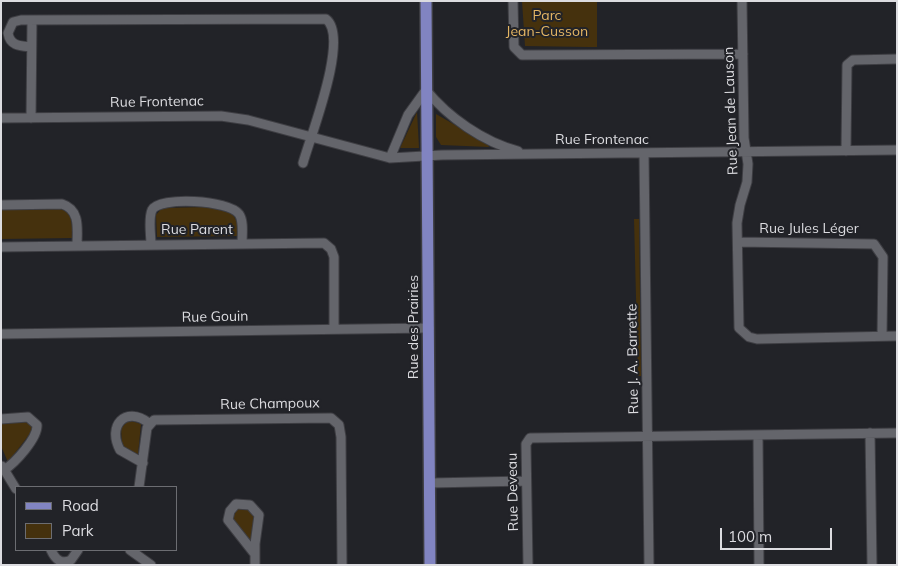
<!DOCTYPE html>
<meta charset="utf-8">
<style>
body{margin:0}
#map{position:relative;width:898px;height:566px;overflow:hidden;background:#222328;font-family:Mulish,sans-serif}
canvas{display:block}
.frame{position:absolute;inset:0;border:2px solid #dcdce0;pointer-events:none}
.legend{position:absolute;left:15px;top:486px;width:162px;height:65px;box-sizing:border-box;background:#222328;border:1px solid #6c6d72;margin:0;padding:6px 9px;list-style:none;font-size:15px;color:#dcdce0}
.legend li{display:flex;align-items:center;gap:10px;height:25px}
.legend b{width:25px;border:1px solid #6c6d72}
.scale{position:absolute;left:720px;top:528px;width:112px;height:22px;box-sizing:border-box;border:2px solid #dcdce0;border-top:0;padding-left:6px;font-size:15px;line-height:18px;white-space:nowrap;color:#dcdce0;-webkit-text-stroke:4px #222328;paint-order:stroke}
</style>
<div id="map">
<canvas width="898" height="566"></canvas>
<div class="frame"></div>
<ul class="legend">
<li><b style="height:6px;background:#8184c1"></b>Road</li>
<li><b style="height:14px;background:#45310d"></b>Park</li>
</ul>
<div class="scale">100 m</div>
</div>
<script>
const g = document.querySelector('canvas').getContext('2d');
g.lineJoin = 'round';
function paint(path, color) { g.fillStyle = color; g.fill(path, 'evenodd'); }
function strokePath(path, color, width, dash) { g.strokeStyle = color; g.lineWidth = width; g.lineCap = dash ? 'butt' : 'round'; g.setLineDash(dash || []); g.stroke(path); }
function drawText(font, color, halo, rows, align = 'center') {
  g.font = font + ' Mulish,sans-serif'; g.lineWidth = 4; g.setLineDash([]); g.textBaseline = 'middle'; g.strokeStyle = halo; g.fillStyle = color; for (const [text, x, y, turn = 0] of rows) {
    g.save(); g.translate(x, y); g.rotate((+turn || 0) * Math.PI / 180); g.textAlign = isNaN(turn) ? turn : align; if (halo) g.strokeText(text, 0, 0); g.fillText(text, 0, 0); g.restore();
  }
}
const green = new Path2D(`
 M522,1H597V47H588V55V47L525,46Z
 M417,111L419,148H400L417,112Z
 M436,114L488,144L489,147L441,145L436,137Z
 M162,208L207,207L232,213L237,222V236L157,237L156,215Z
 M60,209C74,212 72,226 72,238L1,239V210Z
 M634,219H639L641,376H638Z
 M26,420L33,425L32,431L8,462L1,446V423Z
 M129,420L141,424L138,454L126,450L122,445L121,428Z
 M240,507C260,508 256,528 250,541L233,520L234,511Z`);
const minor = new Path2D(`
 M513,1L514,47L522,55L743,54
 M742,1L744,138L748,164L747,182L740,205L737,223L739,328L749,337L757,339L897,336
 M31,47C20,46 10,46 8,33L13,22L21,20L326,19C350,37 310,137 303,163
 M1,118L221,116L248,120L390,158L442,155L897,150
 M31,118L32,20
 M846,151L847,65L853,60L897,59
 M644,153L649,565
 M390,158L408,115L426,90C448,117 483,142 518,151
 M1,205L62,204C81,210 77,230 77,246
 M738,242L874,244L883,257L882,336
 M151,245C151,235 148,219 152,210C159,196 229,200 239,214C244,221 242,235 242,244
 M1,247L324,243L331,249L334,257V329
 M1,334L429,328
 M1,419L28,417L37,425C38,438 15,463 4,470
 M870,433L872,565
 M758,435L759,565
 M143,463L120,450C107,426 125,405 149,423
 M2,466L16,489
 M430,483L526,481
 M139,487L147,428L154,420L331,418L339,425L341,437L342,565
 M51,550C55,559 61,565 71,560L78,550
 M130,550L151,565
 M254,553L228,520L230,511L236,504L250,505L259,515L255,544V565
 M528,565L526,444L530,438L897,433`);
const major = new Path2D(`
 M426,1L430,565`);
const parkNames = [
 ["Parc",547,16],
 ["Jean-Cusson",547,32]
];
const streetNames = [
 ["Rue Frontenac",157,102,-1],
 ["Rue Jean de Lauson",731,111,-92],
 ["Rue Frontenac",602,140],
 ["Rue Jules Léger",809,229],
 ["Rue Parent",197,230],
 ["Rue Gouin",215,317,-1],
 ["Rue des Prairies",414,327,-90],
 ["Rue J. A. Barrette",633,359,-91],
 ["Rue Champoux",270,404,-1],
 ["Rue Deveau",513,492,-91]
];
paint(green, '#45310d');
strokePath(minor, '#3e3e43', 11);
strokePath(major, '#3e3e43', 14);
strokePath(minor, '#64656b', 9);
strokePath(major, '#8184c1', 11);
drawText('14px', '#e5b664', '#222328', parkNames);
drawText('14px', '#dcdce0', '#222328', streetNames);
</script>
